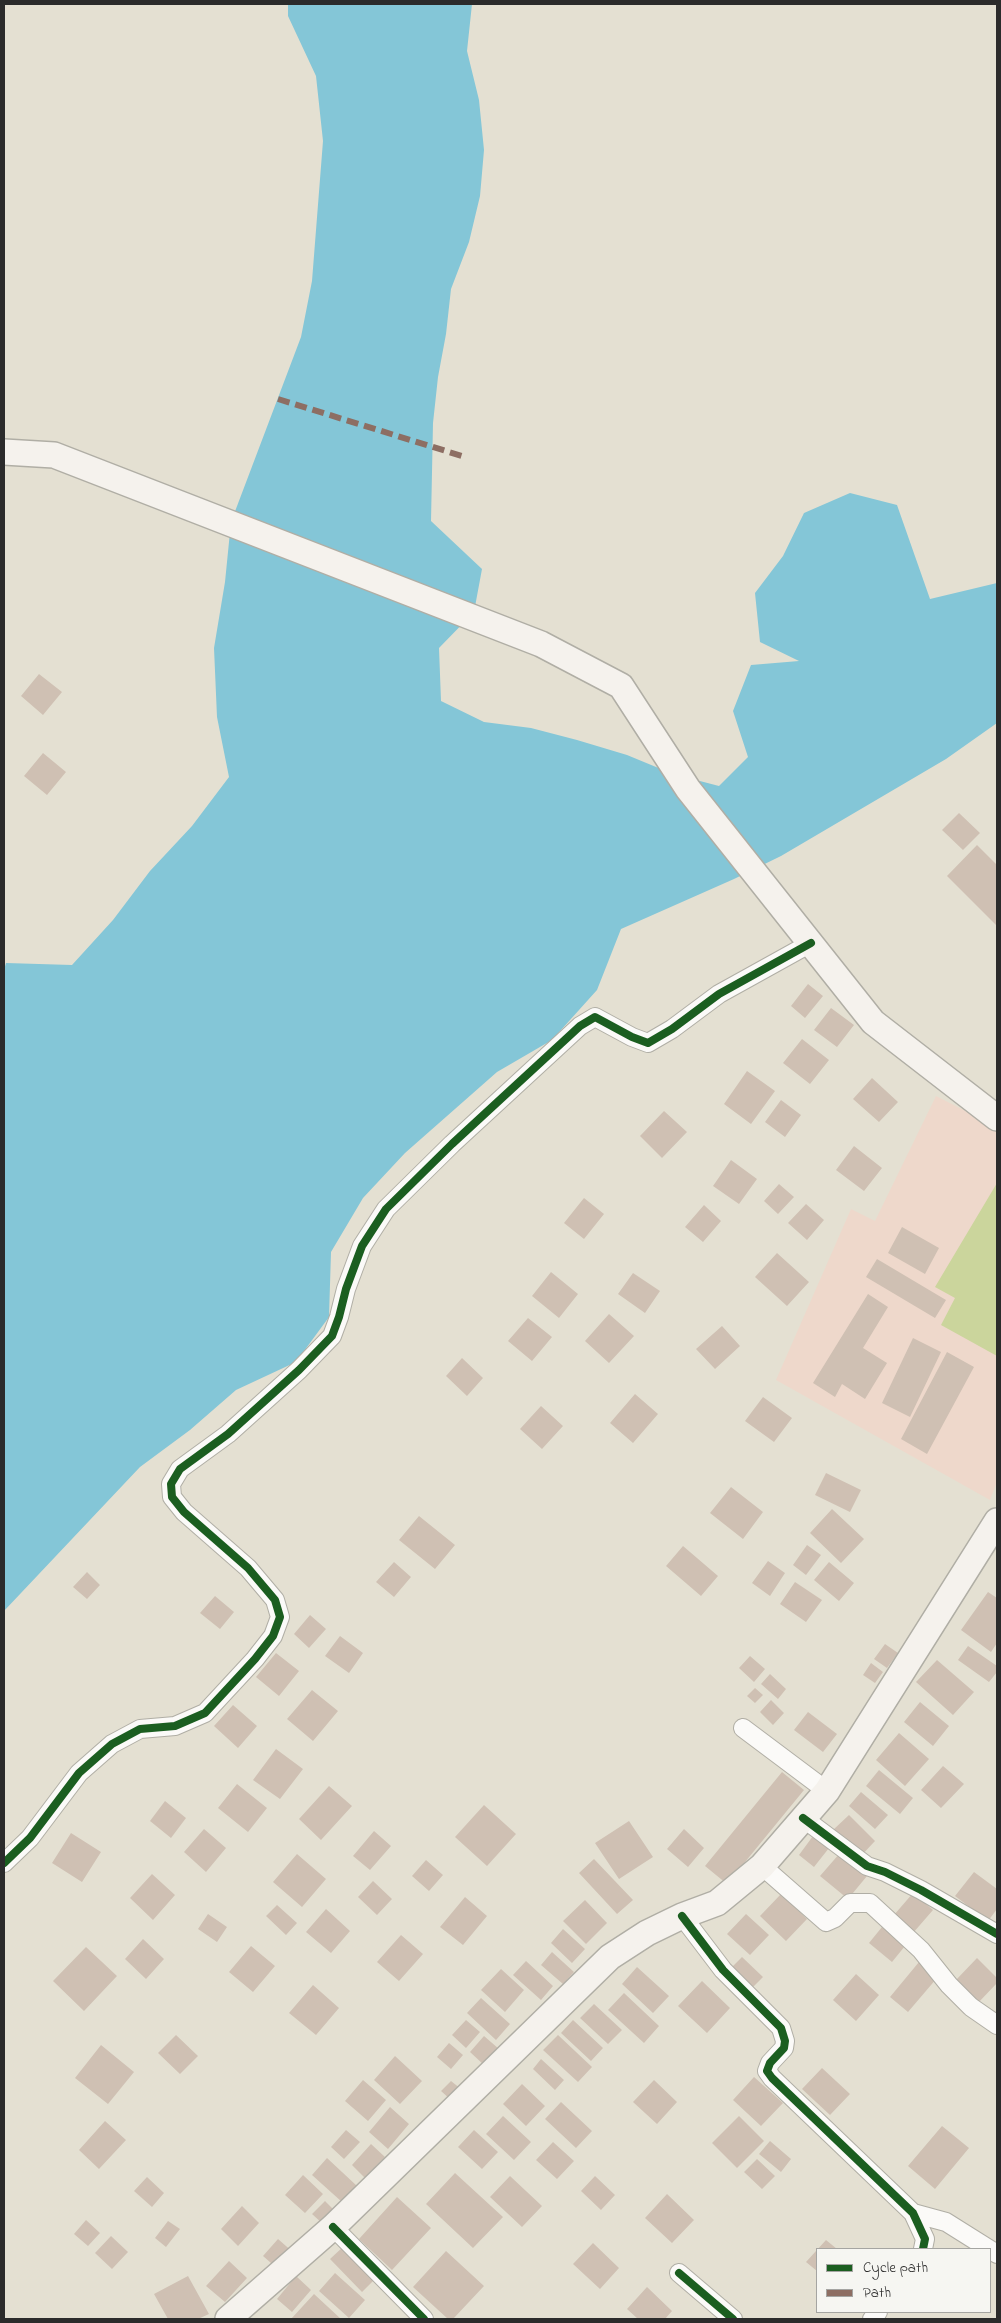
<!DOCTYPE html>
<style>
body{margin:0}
#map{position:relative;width:1001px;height:2323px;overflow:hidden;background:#e4e0d2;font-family:"Indie Flower",sans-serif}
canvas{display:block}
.frame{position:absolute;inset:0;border:5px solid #2b2b2b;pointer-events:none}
.legend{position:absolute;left:816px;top:2248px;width:175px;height:65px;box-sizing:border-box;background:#f6f6f2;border:1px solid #a5a5a2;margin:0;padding:6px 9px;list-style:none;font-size:15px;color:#2b2b2b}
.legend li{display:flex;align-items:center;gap:10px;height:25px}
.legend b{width:25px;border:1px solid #a5a5a2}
</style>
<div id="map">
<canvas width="1001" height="2323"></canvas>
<div class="frame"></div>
<ul class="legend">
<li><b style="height:6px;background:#1b5e20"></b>Cycle path</li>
<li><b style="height:6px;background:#8d6e63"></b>Path</li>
</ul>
</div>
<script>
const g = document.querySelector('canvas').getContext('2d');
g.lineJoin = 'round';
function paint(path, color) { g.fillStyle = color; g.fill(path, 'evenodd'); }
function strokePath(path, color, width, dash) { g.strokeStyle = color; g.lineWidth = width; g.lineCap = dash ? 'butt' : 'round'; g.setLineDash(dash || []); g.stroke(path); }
const built = new Path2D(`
 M936,1096L997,1127V1482L990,1500L776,1380L851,1209L875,1221Z`);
const green = new Path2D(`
 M997,1183V1356L941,1325L955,1298L935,1287Z`);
const water = new Path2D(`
 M288,4H472L467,51L479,100L484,150L480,196L469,242L451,289L446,334L438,377L433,423L431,521L482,569L474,612L439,648L441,701L484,722L531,728L577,740L627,755L673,774L719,786L748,757L733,711L751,665L799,661L760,642L755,593L783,556L804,513L850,493L897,505L930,599L997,583V723L946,759L781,856L734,879L621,929L597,990L552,1040L497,1072L405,1153L363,1198L331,1252L329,1317L296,1362L236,1390L190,1430L140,1467L4,1611V970L6,963L72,965L113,920L150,871L192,826L229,777L217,717L214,648L225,582L231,522L301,337L312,281L323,141L316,76L288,16Z`);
const building = new Path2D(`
 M39,674L62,692L43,715L21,696Z
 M43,753L66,772L47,795L24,776Z
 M959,813L980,833L963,850L942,830Z
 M977,845L997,865V926L947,876Z
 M808,984L823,996L805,1018L791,1006Z
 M831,1008L854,1025L837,1047L814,1030Z
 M802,1039L829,1060L810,1084L783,1063Z
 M747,1071L775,1091L751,1124L724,1104Z
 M872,1078L898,1102L879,1122L853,1099Z
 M781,1100L801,1115L785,1137L765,1122Z
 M664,1111L687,1132L662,1158L640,1136Z
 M854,1146L882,1168L864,1191L836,1170Z
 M731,1160L757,1179L739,1204L713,1186Z
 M779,1184L794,1197L778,1214L764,1201Z
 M584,1198L604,1214L584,1239L564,1223Z
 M806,1204L824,1220L807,1240L788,1223Z
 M704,1205L721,1221L703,1242L685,1227Z
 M902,1227L939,1248L925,1274L888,1253Z
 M777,1253L809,1282L787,1306L755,1277Z
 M877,1259L946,1300L935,1318L866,1277Z
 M551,1272L578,1294L559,1318L532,1296Z
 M633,1273L660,1291L645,1313L618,1294Z
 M868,1294L888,1307L863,1348L887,1363L865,1399L842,1384L835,1397L813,1383Z
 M609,1314L634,1336L609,1363L585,1341Z
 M528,1318L552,1337L532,1361L508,1341Z
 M722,1326L740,1346L715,1369L696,1349Z
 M913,1338L941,1352L910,1417L882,1403Z
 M947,1352L974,1367L927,1454L901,1439Z
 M462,1358L483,1378L467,1396L446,1376Z
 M635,1394L658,1414L633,1443L610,1423Z
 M763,1397L792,1418L774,1442L745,1421Z
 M541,1406L563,1426L542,1449L520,1429Z
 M826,1473L861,1490L850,1512L815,1495Z
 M731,1487L763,1512L743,1539L710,1513Z
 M832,1509L864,1539L841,1563L810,1533Z
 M419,1516L455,1545L435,1569L399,1540Z
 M807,1545L821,1555L806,1575L793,1565Z
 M683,1546L718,1576L701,1596L666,1566Z
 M768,1561L785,1573L770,1596L752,1583Z
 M394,1562L411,1577L394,1597L376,1582Z
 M829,1562L854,1583L839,1601L814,1580Z
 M87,1572L100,1585L87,1599L73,1587Z
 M795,1582L822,1600L806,1622L780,1604Z
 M988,1592L997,1598V1643L991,1652L961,1630Z
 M215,1596L234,1612L220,1629L200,1613Z
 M310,1615L326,1629L309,1648L294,1634Z
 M340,1636L363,1653L349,1673L325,1656Z
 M885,1644L898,1653L887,1668L874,1659Z
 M968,1646L997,1666V1672L989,1682L958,1660Z
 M276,1653L299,1671L279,1696L256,1677Z
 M750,1656L765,1669L754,1682L739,1668Z
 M937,1660L974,1692L953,1715L916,1682Z
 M871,1663L883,1672L875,1683L863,1675Z
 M770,1674L786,1689L778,1699L761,1684Z
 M755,1688L763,1695L755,1703L747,1696Z
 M312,1690L338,1711L313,1741L287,1719Z
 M771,1700L784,1713L773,1725L760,1712Z
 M920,1702L949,1726L933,1746L904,1722Z
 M233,1705L257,1726L238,1748L214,1726Z
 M808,1712L837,1734L823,1752L794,1730Z
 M899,1733L929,1759L905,1786L876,1760Z
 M276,1749L303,1769L280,1799L253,1780Z
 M943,1766L964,1784L941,1808L921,1790Z
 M879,1770L913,1798L900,1814L866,1786Z
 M782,1772L804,1790L727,1884L705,1866Z
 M237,1784L267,1808L248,1832L218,1808Z
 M329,1786L352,1806L321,1840L299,1819Z
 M861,1792L888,1815L875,1829L849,1806Z
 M165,1801L186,1818L171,1838L150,1821Z
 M484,1805L516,1834L487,1866L455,1837Z
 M849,1815L875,1841L860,1857L833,1830Z
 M629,1821L653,1857L619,1879L595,1843Z
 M204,1829L226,1848L206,1872L184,1852Z
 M684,1829L704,1848L688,1867L667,1849Z
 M374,1831L391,1846L370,1870L353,1856Z
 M71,1833L101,1852L82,1882L52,1863Z
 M813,1836L829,1848L814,1867L799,1855Z
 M840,1853L867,1876L848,1899L820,1876Z
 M297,1854L326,1879L302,1907L273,1882Z
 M594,1859L633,1900L617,1914L579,1873Z
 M426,1860L443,1875L429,1891L412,1876Z
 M974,1872L997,1889V1909L988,1921L955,1896Z
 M152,1874L175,1895L153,1920L130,1898Z
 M373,1881L392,1899L377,1915L358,1897Z
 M913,1893L933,1910L913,1933L894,1915Z
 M781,1894L807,1919L786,1941L760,1916Z
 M465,1897L487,1916L463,1945L440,1927Z
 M585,1900L607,1923L586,1944L563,1921Z
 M277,1905L297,1923L286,1935L266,1916Z
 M326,1909L350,1931L331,1953L306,1932Z
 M208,1914L227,1927L217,1942L198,1929Z
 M746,1914L769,1935L750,1955L727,1934Z
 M882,1927L905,1946L892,1962L869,1943Z
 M563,1929L585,1949L572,1963L551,1943Z
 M401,1935L423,1954L399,1981L377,1962Z
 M143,1939L164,1959L146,1979L125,1959Z
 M251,1946L275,1966L253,1992L229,1972Z
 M86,1947L117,1976L84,2011L53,1981Z
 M552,1952L574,1972L563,1984L541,1965Z
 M742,1957L763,1977L753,1987L732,1967Z
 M977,1958L997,1978V1983L978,2003L955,1981Z
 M526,1961L553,1986L541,2000L513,1975Z
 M919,1962L937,1978L908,2012L890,1997Z
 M637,1967L669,1996L653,2013L622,1984Z
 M501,1969L524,1990L505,2012L481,1990Z
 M856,1974L879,1995L856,2021L833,2000Z
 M702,1981L730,2008L707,2033L678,2006Z
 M313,1985L339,2008L316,2035L289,2013Z
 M624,1993L659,2026L644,2043L608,2010Z
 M481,1998L510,2024L496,2040L467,2013Z
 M594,2004L622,2030L608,2044L580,2018Z
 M466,2020L480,2032L466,2048L452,2035Z
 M573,2020L603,2048L591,2061L561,2033Z
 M176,2035L198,2056L180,2074L158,2053Z
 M558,2035L592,2067L578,2082L543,2050Z
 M484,2036L499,2049L484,2065L470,2052Z
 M449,2043L463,2055L451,2069L437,2057Z
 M101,2045L134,2072L108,2104L75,2078Z
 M395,2056L422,2081L400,2104L374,2080Z
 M541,2059L564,2080L555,2090L533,2069Z
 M822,2068L850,2094L830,2115L802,2089Z
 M754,2077L783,2103L761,2126L733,2100Z
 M363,2080L386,2100L368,2121L345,2101Z
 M654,2080L677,2102L657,2124L633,2102Z
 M451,2081L461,2089L451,2100L441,2091Z
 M522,2084L545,2106L526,2126L503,2104Z
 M561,2102L592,2131L576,2148L545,2119Z
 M390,2107L409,2124L388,2149L369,2132Z
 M503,2116L531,2142L514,2160L486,2134Z
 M739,2116L764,2141L737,2168L712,2143Z
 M105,2121L126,2140L99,2169L79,2150Z
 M942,2126L969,2148L935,2189L908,2166Z
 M346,2130L360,2142L344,2159L331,2147Z
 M474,2130L498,2152L482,2169L458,2147Z
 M770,2141L791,2159L781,2172L759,2154Z
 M553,2142L574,2161L557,2179L536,2160Z
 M371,2144L385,2157L365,2178L352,2165Z
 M327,2158L357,2186L342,2202L312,2175Z
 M757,2159L775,2176L762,2189L744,2172Z
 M455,2173L503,2217L473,2248L426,2204Z
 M303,2175L323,2194L305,2213L285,2195Z
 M510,2176L542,2206L522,2227L490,2197Z
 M595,2176L615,2195L601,2210L581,2191Z
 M147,2177L164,2193L152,2207L134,2191Z
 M667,2194L694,2220L672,2243L645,2218Z
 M397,2197L431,2228L392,2270L359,2239Z
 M325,2201L336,2212L323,2224L312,2214Z
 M242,2206L259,2223L238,2246L221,2229Z
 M86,2220L100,2233L88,2246L74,2234Z
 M168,2221L180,2229L166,2247L155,2238Z
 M111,2236L128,2252L112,2269L95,2253Z
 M278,2239L294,2253L279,2270L263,2256Z
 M826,2240L837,2249H817V2271L806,2262Z
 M593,2243L619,2268L600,2289L573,2264Z
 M344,2246L376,2278L362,2292L330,2259Z
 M446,2251L484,2286L453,2319H448L413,2287Z
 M229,2261L247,2278L225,2302L206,2286Z
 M335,2273L365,2300L349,2318L319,2291Z
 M188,2276L209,2314L198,2319H168L154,2294Z
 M296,2276L311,2290L292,2312L277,2299Z
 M647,2287L672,2311L665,2319H638L627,2309Z
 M314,2294L341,2319H291Z`);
const street = new Path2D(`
 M743,1728L827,1791
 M803,1818L867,1866L885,1872L921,1890L997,1934
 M4,1863L30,1838L79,1773L112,1744L140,1729L175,1726L205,1713L255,1659L273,1636L280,1617L275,1600L248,1568L184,1512L172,1497L171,1484L180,1469L228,1434L299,1370L332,1336L339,1317L346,1289L362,1246L386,1209L452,1144L580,1026L595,1017L632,1037L648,1043L672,1029L719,994L811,943
 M762,1866L826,1922L835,1918L850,1903H870L921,1950L949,1985L971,2007L997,2025
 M682,1916L723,1970L781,2028L785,2041L784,2048L770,2063L767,2071L772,2078L913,2213L925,2239L923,2249
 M913,2213L946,2222L997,2254
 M333,2227L424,2319
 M679,2273L733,2319
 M872,2319L878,2312`);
const secondary = new Path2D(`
 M4,452L54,455L541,644L621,686L688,789L873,1022L997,1118
 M228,2319L333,2227L610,1957L647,1933L682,1916L717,1903L762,1866L827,1791L997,1521`);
const quiet = new Path2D(`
 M278,399L462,456`);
const cycleway = new Path2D(`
 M803,1818L867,1866L885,1872L921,1890L997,1934
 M4,1863L30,1838L79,1773L112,1744L140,1729L175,1726L205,1713L255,1659L273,1636L280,1617L275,1600L248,1568L184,1512L172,1497L171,1484L180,1469L228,1434L299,1370L332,1336L339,1317L346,1289L362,1246L386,1209L452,1144L580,1026L595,1017L632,1037L648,1043L672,1029L719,994L811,943
 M682,1916L723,1970L781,2028L785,2041L784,2048L770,2063L767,2071L772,2078L913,2213L925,2239L923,2249
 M333,2227L424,2319
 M679,2273L733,2319`);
paint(built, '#eed8cb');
paint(green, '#cbd59c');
paint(water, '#84c6d7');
paint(building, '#cfc0b3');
strokePath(street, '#b0aea5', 20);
strokePath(secondary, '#b0aea5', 28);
strokePath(street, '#fbfaf8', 18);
strokePath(secondary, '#f5f2ed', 25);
strokePath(quiet, '#8d6e63', 6, [12, 6]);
strokePath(cycleway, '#1b5e20', 8);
</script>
